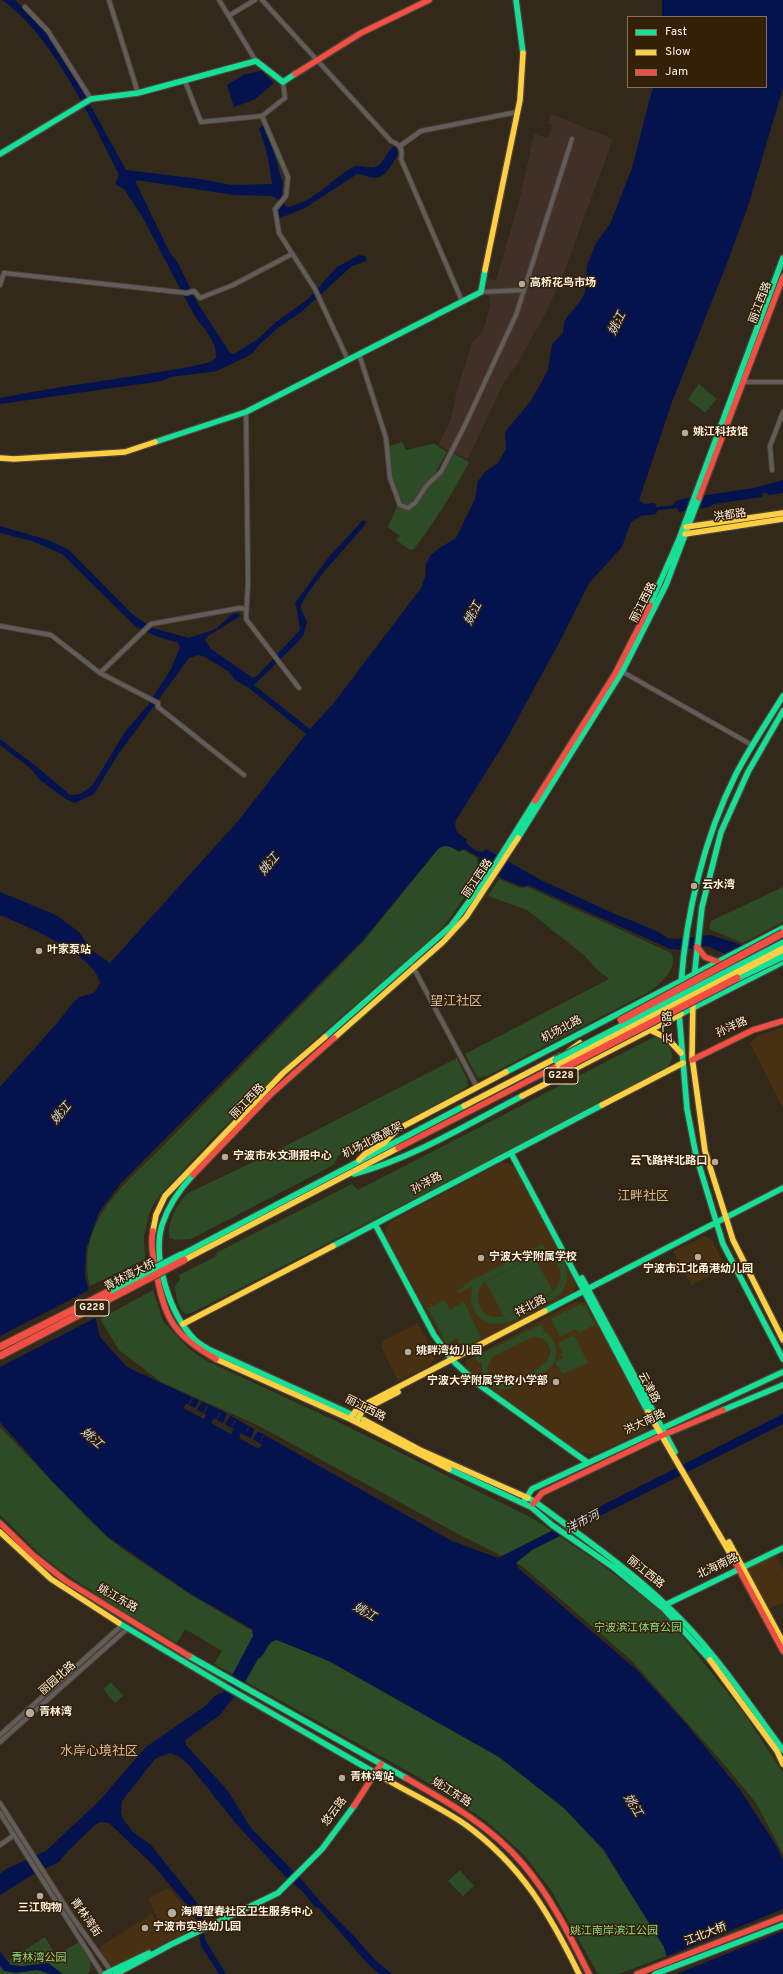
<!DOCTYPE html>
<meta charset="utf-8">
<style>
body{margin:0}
#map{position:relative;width:783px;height:1974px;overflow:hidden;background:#32291a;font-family:Overpass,sans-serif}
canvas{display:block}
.legend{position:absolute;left:627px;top:16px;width:140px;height:72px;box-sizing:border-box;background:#332006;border:1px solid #84745e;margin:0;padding:5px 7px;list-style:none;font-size:12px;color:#fef1e2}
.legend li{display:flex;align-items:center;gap:8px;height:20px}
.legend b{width:20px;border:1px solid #84745e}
</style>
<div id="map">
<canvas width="783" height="1974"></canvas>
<ul class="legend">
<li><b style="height:5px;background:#16e098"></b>Fast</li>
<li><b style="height:5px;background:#ffcf43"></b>Slow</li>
<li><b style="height:5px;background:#f24e42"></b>Jam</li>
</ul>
</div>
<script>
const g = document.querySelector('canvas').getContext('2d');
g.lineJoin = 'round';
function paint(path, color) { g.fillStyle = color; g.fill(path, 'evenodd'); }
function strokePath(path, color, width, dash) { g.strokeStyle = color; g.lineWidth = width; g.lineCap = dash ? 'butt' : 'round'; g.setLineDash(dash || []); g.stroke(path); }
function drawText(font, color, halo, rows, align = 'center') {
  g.font = font + ' Overpass,"Noto Sans SC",sans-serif'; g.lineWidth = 3; g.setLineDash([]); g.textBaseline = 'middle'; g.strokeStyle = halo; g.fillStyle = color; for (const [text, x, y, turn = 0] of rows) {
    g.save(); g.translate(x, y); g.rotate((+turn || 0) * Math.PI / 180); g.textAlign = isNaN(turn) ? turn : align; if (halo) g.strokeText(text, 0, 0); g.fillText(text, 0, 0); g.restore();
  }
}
const commercial = new Path2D(`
 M551,114L613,139L563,275L547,311L517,364L504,382L468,459L438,445L451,420L456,394L472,343L481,333L485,325L490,305L486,279L496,280L520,198L534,134L548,138L552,125L548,123Z`);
const built = new Path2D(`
 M783,1027V1108L750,1043L757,1036Z
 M501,1163H509L517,1170L576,1280V1286L573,1294L462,1351L453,1352L446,1346L386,1236V1228L392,1221Z
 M705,1236L713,1241L725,1268L691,1285L673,1251Z
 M575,1302H584L590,1306L648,1418V1425L644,1431L597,1453L588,1454L580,1452L470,1373L466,1367L465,1361Z
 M418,1323L435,1358L429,1366L398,1381L381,1347L384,1340Z
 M775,1555L783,1570V1603L768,1609L746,1568Z
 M169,1888L200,1927L112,1968L98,1948L152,1914L166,1937L148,1898Z`);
const green = new Path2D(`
 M699,384L717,399L705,413L688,399Z
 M402,442L406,450L431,444H435L447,452L434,475L425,483L411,503L406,505C392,497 391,461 390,446Z
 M453,453L469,462C453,493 435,521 414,549L410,550L396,540L400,536L388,527L398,504L402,509L413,508L428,486L446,467Z
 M443,846H449L459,852L463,850L477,858V864L483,870L451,917L437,933L303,1050L215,1136L161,1194L152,1207L148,1218L144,1236L145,1259L90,1286C76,1227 118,1189 157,1152L364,941L438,849Z
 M499,879L520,888L528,887L532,889L671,953C680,968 658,986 647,993L487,1076L478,1078L465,1054L609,979L595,968L585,956L527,910L488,896Z
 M783,887V922L743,943L709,929L711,921Z
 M654,1037C671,1038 678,1058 666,1069L192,1313L185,1314C177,1306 176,1297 175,1286L180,1280L179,1275L217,1256L216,1253L352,1184L358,1190Z
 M457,1058L467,1079L468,1086L459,1092L338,1156L334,1164L328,1168L191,1239L176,1240L170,1238C165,1225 178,1203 188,1193L270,1154Z
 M542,1244C546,1250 551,1250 557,1254C572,1264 570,1286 557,1297C536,1308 497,1339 477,1315C470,1306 470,1296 473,1286L459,1293L458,1291L464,1287L463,1285ZM537,1255C558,1254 569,1277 553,1292C536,1301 492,1334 480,1306C476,1298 478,1290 483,1283Z
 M534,1257L553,1291L504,1317L486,1282Z
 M153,1290L163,1321L189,1349L209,1362L336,1421L534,1519L602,1565L663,1612L744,1713L783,1773V1854L756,1803L717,1756L631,1660L522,1566L460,1535L257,1425L161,1382L119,1350L100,1319Z
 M445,1300L450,1310L464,1302L481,1338L462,1348L457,1338L447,1344L428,1308Z
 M581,1304L582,1307L585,1305L595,1325L578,1333L576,1329L560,1337L551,1319L566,1311L570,1318L567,1311Z
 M542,1324L544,1330L542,1331C556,1336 561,1356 551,1367C546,1372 538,1375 532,1378C517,1386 501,1397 487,1382C482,1376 481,1370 482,1362L478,1363L475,1357ZM532,1337C539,1337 545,1338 548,1344C560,1364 522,1376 509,1383L502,1384L492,1379L487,1369L492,1357Z
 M574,1335L588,1363L562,1374L555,1362L563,1358L561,1354L563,1353L558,1343Z
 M0,1427L88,1519L107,1537L128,1553L191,1595L249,1629L321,1657L499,1757L517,1771L567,1811L603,1850L664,1947L666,1956L619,1974H598L551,1890L524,1855L486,1821L420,1778L214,1664L222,1651L185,1629L177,1643L126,1613L63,1572L44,1558L0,1515Z
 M111,1682L123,1696L115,1703L103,1689Z
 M460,1870L474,1886L463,1896L448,1881Z
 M45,1937L56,1956L80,1941C85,1951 96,1964 88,1974H0V1966Z`);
const water = new Path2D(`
 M2,0H15L46,31L77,81L126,170L200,179L232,185L272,184L268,157L259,128L265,124L283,183L281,202L288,207C316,201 331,179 355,166C362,165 369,169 375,167C384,165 386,151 394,146L396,147L398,154C393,163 385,179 373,178C367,177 362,174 357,174L305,208L278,219C277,212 280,205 278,199L271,196L234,195L137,180L136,183L170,253L178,263L197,302L230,353L234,354L258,339L276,322L308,299L337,267L359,255L365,256L367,259L366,261L352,266L300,313L279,327L260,344L252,354L217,371L171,377L162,381L0,404V398C64,385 130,378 194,366L211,362L216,358C217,339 202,328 193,313L142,216L124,189L115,184L119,174C92,121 52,34 2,0Z
 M662,0H783V88L748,206L731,253L672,402L639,500L645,504L654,503L657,507L673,505L676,501L686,498L754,488L783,480V493L769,495L767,493H763L762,497L714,504L709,507L679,512L677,508L658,510L656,514L641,516L631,522L622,547L589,583L560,641L505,742L456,820C453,830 458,834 467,839L466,842C469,847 477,852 483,852L486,849L541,880L608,911L659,932L667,938L676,939L710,935L783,958V967L739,960L707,946L680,950L670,949L528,885L524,887L503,879L480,864L479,857L464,849L459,851C451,847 446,843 438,849L363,940L121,1183L99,1212L86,1249L85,1276L100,1337L127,1367L222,1411L452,1541L498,1558L783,1414V1424L532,1550L516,1563L518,1568L639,1672L688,1726L741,1791L777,1847L783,1860V1974H672L664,1947L604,1850L563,1807L499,1757L331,1662L277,1640C266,1642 267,1654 258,1659L245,1682L220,1715L185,1740L186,1745L228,1791L251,1828L302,1880L323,1905L355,1937L375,1960L392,1974H379L367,1963L319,1908L315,1907L303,1892L284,1875L238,1826L189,1765L178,1756L170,1753L155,1759L122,1801L121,1813L123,1819L133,1832L151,1845L198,1904L202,1910L204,1935L207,1943L226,1974H219L201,1946L197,1920L192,1911L152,1864L109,1823L100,1822L94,1826L68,1851L59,1862L30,1876L0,1895V1874L6,1869L46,1851L99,1801L146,1747L204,1707L215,1696L223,1692L253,1636L252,1629L191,1594L108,1537L53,1482L0,1422V1087L58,1022L71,1005L79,997L94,993L100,983C96,955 24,925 0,915V892L56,915L79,932L90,949L110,963L238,821L306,734L249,688L235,680L228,671L205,657L198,655L189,658L117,756L94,794L75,803L66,799L40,780L31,769L0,745V739L37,767L67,792L70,795L80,794L92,786L125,732L148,705L171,669L180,647L178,643L156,636L136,627L62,554L32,541L0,533V526L48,540L69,550L132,614L152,628L189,638L216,629L232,614L239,613L240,615L237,618L208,636L205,640L211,649L253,678L258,675L300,630L297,610L295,603L328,558L363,520L367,522C347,548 316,576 301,605V609L307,622L304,634L298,642L254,685L310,729L333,704L421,588L425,577L426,564L430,556L438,549L456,538L475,499L478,481L485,472L498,463L506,449L505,432L531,401L548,370L552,344L563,333L564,323L567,317L579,303L585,293L587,266L596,243L610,224L632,168L653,87H766V17H662Z
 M260,71H262L274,83L254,100L234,107L227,85L243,75Z
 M0,1952L11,1965L22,1966L48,1963L63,1974H50L37,1970L16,1973L4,1971L0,1966Z`);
const pier = new Path2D(`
 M91,1289L97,1317L0,1367V1336Z
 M192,1397L193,1398L189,1405L195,1408L200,1399L202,1401L197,1410L203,1413L207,1405L208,1406L204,1413L206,1415L204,1419L183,1408L186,1404L188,1405Z
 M220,1412L221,1413L217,1420L223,1423L227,1414L230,1416L225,1424L231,1428L235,1420L236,1421L232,1428L234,1429L231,1434L211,1423L214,1418L216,1420Z
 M248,1427L249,1428L244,1435L251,1438L255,1429L258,1431L253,1439L259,1443L263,1435L264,1436L259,1443L262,1444L259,1449L239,1438L241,1433L244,1435Z
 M783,1909V1931L677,1974H670L665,1957Z`);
const street = new Path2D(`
 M109,0L138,93
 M219,0L256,61
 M262,0L391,141C401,145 403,149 401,159L462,301
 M25,7L48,31L91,99
 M230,15L255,0
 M185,81L201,122L262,116L285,98L283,82
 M262,116L288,177L286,196L275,209L279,233L315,289L348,360
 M400,146L421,131L517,112
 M0,285L4,273L187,293L194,291L200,298L233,285L292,254
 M481,292L524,290
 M359,354L386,438L390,478L400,505L408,508L415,503L427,485L441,472L465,425L516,315L572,139
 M741,382H783
 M246,412L248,583L246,619L299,688
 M772,470L770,446L783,412
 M0,626L51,635L100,673L158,703V707L244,775
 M621,671L752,745
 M100,673L151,624L240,608L246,609
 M411,963L477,1087
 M0,1735L122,1625
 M0,1742L128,1628
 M0,1803L71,1915L113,1974
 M0,1813L102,1974
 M0,1845L14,1835`);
const fast = new Path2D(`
 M516,0L523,53
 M0,154L91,99L138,93L256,61L283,82L295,74
 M155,442L246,412L481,292L485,270
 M650,605L679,539L783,258
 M518,838L623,670L666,585L699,498
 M694,978L702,907L721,832L748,772L783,711
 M681,984C686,913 704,838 736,774C750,747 767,722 783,696
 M679,1013L687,1109L696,1155L723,1244L783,1359
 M681,1014L783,962
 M325,1037L451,926L490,873L535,801
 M506,1072L783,928
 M511,1153L648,1412
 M354,1174C413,1158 468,1124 522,1096
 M193,1175C180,1189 168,1206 162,1225C152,1259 170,1315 195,1340C199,1344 205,1347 210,1350L364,1420
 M375,1224L434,1335L452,1360L478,1384L587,1462
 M333,1246L602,1105
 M181,1255L464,1106
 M582,1278L675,1452
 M545,1311L783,1188
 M723,1410L783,1385
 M449,1469L531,1507L552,1525L613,1567L663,1608L710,1660
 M528,1498L534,1501C578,1534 625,1566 665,1604C711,1646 746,1700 783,1750
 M525,1500L532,1489L783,1372
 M665,1605L783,1548
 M119,1623L228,1688L384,1778
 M189,1656L406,1778
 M105,1974L149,1953
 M116,1974L170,1945L278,1893L322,1849L354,1806
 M655,1974L783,1925`);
const slow = new Path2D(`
 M485,270L520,100L523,53
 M0,458L14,459L125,452L155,442
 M686,527L783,513
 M685,534L783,519
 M693,997L692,1057L705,1151L733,1240L783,1340
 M650,1030L667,1038L681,1053
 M334,1038L443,942L466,917L518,838
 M569,1051L580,1043
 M522,1096L681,1014
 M602,1105L683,1063
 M464,1106L560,1056
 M359,1160L365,1154L384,1143L398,1129L506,1072
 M153,1231L156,1215L165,1196L283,1073L325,1037
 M184,1260L398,1148
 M183,1324L333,1246
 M216,1359L350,1419L449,1469
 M648,1412L735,1562
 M351,1417L358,1408L545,1311
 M357,1420L363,1410L398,1392
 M364,1420L420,1450L528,1498
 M0,1532L51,1579L119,1623
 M729,1542L783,1642
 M710,1660L777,1751L783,1764
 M384,1778C411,1794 440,1807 466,1825C521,1865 550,1914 579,1974`);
const jam = new Path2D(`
 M295,74L361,33L429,0
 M699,498L783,277
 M535,801L615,674L650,605
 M697,947L705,957L718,962
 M692,1060L753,1030L783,1021
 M398,1148L559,1065
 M193,1175L270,1095L334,1038
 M153,1231C150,1244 153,1258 156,1270C164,1318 173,1335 216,1359
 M533,1504L542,1493L661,1436L723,1410
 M0,1523L34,1556L66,1581L189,1656
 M735,1562L783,1651
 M406,1778C448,1802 492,1827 523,1864C551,1897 570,1936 589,1974
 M354,1806L381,1764
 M637,1974L783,1917`);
const fastBridge = new Path2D(`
 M737,978L783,956
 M556,1060L783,943
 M108,1292L181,1255`);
const slowBridge = new Path2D(`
 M559,1065L783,949`);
const jamBridge = new Path2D(`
 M621,1020L783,933
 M562,1069L737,978
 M0,1347L108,1292
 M0,1356L184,1260`);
const markers = [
 [522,284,4,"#b7ab9c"],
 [685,433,4,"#b7ab9c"],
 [694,886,4,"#b7ab9c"],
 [39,951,4,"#b7ab9c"],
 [225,1157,4,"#b7ab9c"],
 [715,1162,4,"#b7ab9c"],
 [698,1257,4,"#b7ab9c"],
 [481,1258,4,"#b7ab9c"],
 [408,1352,4,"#b7ab9c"],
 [556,1382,4,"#b7ab9c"],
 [30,1713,5,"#b7ab9c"],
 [342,1778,4,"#b7ab9c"],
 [40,1896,4,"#b7ab9c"],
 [172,1913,5,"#b7ab9c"],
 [145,1928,4,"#b7ab9c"]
];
const shields = [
 [561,1076,34],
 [92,1308,34]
];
const shieldNames = [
 ["G228",561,1076],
 ["G228",92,1308]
];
const poiNames = [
 ["高桥花鸟市场",530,284],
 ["姚江科技馆",693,433],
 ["云水湾",702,886],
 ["叶家泵站",47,951],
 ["宁波市水文测报中心",233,1157],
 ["云飞路祥北路口",707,1162,"right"],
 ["宁波大学附属学校",489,1258],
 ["宁波市江北甬港幼儿园",698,1270,"center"],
 ["姚畔湾幼儿园",416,1352],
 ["宁波大学附属学校小学部",548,1382,"right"],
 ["青林湾",39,1713],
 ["青林湾站",350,1778],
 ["三江购物",40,1909,"center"],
 ["海曙望春社区卫生服务中心",181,1913],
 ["宁波市实验幼儿园",153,1928]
];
const streetNames = [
 ["丽江西路",761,303,-69],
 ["洪都路",730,516,-8],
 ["丽江西路",644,603,-63],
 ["丽江西路",478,879,-56],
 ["云飞路",669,1027,-92],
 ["孙洋路",732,1028,-24],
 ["机场北路",562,1030,-28],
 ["丽江西路",248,1102,-46],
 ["机场北路高架",373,1141,-27],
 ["孙洋路",427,1184,-28],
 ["青林湾大桥",130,1276,-27],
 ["祥北路",531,1307,-28],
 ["云津路",648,1388,62],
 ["丽江西路",365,1409,27],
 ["洪大南路",645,1423,-25],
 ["北海南路",718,1567,-25],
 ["丽江西路",645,1573,39],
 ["姚江东路",117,1599,30],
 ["丽园北路",58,1679,-42],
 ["姚江东路",451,1793,32],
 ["悠云路",335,1812,-53],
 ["青林湾街",85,1918,55],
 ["江北大桥",706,1935,-21]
];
const parkNames = [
 ["宁波滨江体育公园",638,1629],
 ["姚江南岸滨江公园",614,1932],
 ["青林湾公园",39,1959]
];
const waterNames = [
 ["姚江",618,324,-64],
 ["姚江",474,614,-62],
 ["姚江",270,865,-50],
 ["姚江",62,1114,-50],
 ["姚江",91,1439,42],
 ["洋市河",583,1523,-27],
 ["姚江",364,1613,30],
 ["姚江",632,1806,58]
];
const quarterNames = [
 ["望江社区",456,1002],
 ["江畔社区",643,1197],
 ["水岸心境社区",99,1752]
];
paint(commercial, '#413028');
paint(built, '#483113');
paint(green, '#2d4b24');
paint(water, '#04134e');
paint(pier, '#32291a');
strokePath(street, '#4d4439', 6);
strokePath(fast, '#4d4439', 8);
strokePath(slow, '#4d4439', 8);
strokePath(jam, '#4d4439', 8);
strokePath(street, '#625d5b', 4);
strokePath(fast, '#16e098', 5.5);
strokePath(slow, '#ffcf43', 5.5);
strokePath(jam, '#f24e42', 5.5);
strokePath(fastBridge, '#4d4439', 9, []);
strokePath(slowBridge, '#4d4439', 9, []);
strokePath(jamBridge, '#4d4439', 9, []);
strokePath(fastBridge, '#16e098', 7);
strokePath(slowBridge, '#ffcf43', 7);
strokePath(jamBridge, '#f24e42', 7);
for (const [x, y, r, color] of markers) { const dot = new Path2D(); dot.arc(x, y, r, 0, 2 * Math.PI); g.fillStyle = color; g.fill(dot); strokePath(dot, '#332006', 1.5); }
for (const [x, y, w] of shields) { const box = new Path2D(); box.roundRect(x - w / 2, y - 8, w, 16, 3); g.fillStyle = '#332006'; g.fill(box); strokePath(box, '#fef1e2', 1); }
drawText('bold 10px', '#fef1e2', null, shieldNames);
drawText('bold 11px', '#fef1e2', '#332006', poiNames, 'left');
drawText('11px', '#fef1e2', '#332006', streetNames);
drawText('11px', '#8cdd7d', '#332006', parkNames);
drawText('italic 12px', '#cdd8ec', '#332006', waterNames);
drawText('13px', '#d3ba9d', '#332006', quarterNames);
</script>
